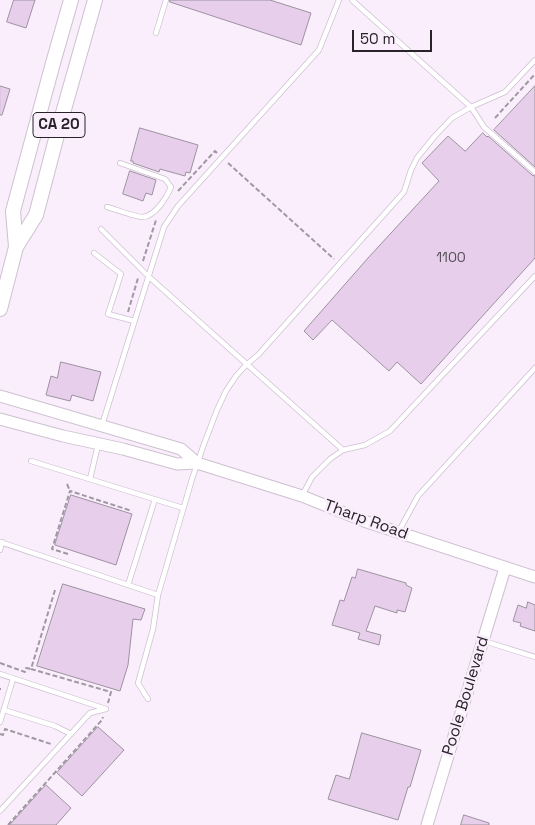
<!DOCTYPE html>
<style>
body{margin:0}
#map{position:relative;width:535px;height:825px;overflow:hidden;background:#faeefd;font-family:"Space Grotesk",sans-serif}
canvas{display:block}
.scale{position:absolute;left:352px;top:30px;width:80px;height:22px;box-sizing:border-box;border:2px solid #272328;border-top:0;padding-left:6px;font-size:15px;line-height:18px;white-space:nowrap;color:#272328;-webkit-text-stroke:4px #faeefd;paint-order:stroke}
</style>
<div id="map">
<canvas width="535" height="825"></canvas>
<div class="scale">50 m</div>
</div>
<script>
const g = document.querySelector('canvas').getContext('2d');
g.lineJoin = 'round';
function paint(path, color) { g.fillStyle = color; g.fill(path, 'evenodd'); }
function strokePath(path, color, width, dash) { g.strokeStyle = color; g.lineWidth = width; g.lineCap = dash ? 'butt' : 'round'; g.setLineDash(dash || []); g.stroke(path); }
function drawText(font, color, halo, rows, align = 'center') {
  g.font = font + ' "Space Grotesk",sans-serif'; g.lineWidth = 5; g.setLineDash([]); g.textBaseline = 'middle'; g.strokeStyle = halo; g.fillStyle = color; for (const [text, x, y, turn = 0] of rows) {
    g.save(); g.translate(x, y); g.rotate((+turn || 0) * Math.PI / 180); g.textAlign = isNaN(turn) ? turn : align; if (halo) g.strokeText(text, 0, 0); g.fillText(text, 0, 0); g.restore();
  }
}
const building = new Path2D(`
 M14,0H35L26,28L7,22Z
 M170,0H270L311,13L301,45L170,2Z
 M0,86L10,89L2,115H0Z
 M535,86V167L494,130Z
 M140,128L198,145L190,173L186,172L185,176L160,169L159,172L133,163V161H131Z
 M483,133L487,137L488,136L532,175L535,176V258L421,384L397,362L389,371L332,320L313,340L304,331L368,258L439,181L422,163L448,136L465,151Z
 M130,171L156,180L152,195L146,193L143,201L123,194Z
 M61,362L101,372L93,401L72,395L70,401L46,395L51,376L57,378Z
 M71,495L132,514L116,565L55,545Z
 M358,569L406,583V585L412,588L405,612L397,610V613L375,606L366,631L381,635L379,645L358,639L360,633L332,625L340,600L344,601L352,577L355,578Z
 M63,584L145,609L141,620L133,619L128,665L120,691L37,666Z
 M528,602L535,605V631L520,626L521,623L513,621L518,605L526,608Z
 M98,727L124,750L82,796L57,773Z
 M362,733L421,750L410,787H408L398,820L328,799L336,775L349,779Z
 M46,785L71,808L56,825H10Z
 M464,815L489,823V825H461Z`);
const path = new Path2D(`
 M495,118L535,74
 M228,163L334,259
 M178,191L215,151L217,153
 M143,261L156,220
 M128,312L138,278
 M67,484L70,491
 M68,554L52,549L70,491L132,511
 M55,590L31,669L111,692L108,703
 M0,663L25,672L26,668L31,669
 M0,688V690
 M0,734L3,735L5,729L51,744
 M8,825L102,720L103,717`);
const service = new Path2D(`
 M352,0L471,107L484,127L535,172
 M156,33L166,0
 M107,207C115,209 135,217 142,217C155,217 167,197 171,187L165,179L120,163
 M101,229L148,276L343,450
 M94,253L121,274L108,314L134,321
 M102,425L164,227L178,206L319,50L339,0
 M31,461L183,508
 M90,479L98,445
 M302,496L312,477L330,459L343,450L365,445L390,431L535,276
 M399,531L418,496L535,368
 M0,542L158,595
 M0,550L2,542
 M128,585L155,499
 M484,641L535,657
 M0,674L106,709
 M148,699L138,683L153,629L158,595L192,479L204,444L217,410L226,391L236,376L246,365L258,355L404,192L411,170L417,158L434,137L452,118L471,107L505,92L535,60
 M4,710L55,726L71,734
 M0,722L13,679
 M0,811L90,713L106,709`);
const tertiary = new Path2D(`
 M0,396L181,449L197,463
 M0,419L63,436L123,449L177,464L197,463L302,496L364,521L535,577
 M427,825L505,568`);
const trunk = new Path2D(`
 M16,247L13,211L53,63L71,0
 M0,309L16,247L36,215L61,120L95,0`);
const numberNames = [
 ["1100",451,258]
];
const shields = [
 [59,125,52]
];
const shieldNames = [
 ["CA 20",59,125]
];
const streetNames = [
 ["Tharp Road",366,520,20],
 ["Poole Boulevard",466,696,-73]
];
paint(building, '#e7cfec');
strokePath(building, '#9c919e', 1);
strokePath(service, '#cdc1d0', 6);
strokePath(tertiary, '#cdc1d0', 13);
strokePath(trunk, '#cdc1d0', 16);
strokePath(path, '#a198a3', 2, [5, 2.5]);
strokePath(service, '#fff', 4.5);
strokePath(tertiary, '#fff', 11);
strokePath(trunk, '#fff', 14);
drawText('14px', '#574e59', null, numberNames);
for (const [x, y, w] of shields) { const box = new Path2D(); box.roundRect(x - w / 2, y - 12.5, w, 25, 4); g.fillStyle = '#faeefd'; g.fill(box); strokePath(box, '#272328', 1); }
drawText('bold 15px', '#272328', null, shieldNames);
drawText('16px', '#272328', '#faeefd', streetNames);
</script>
